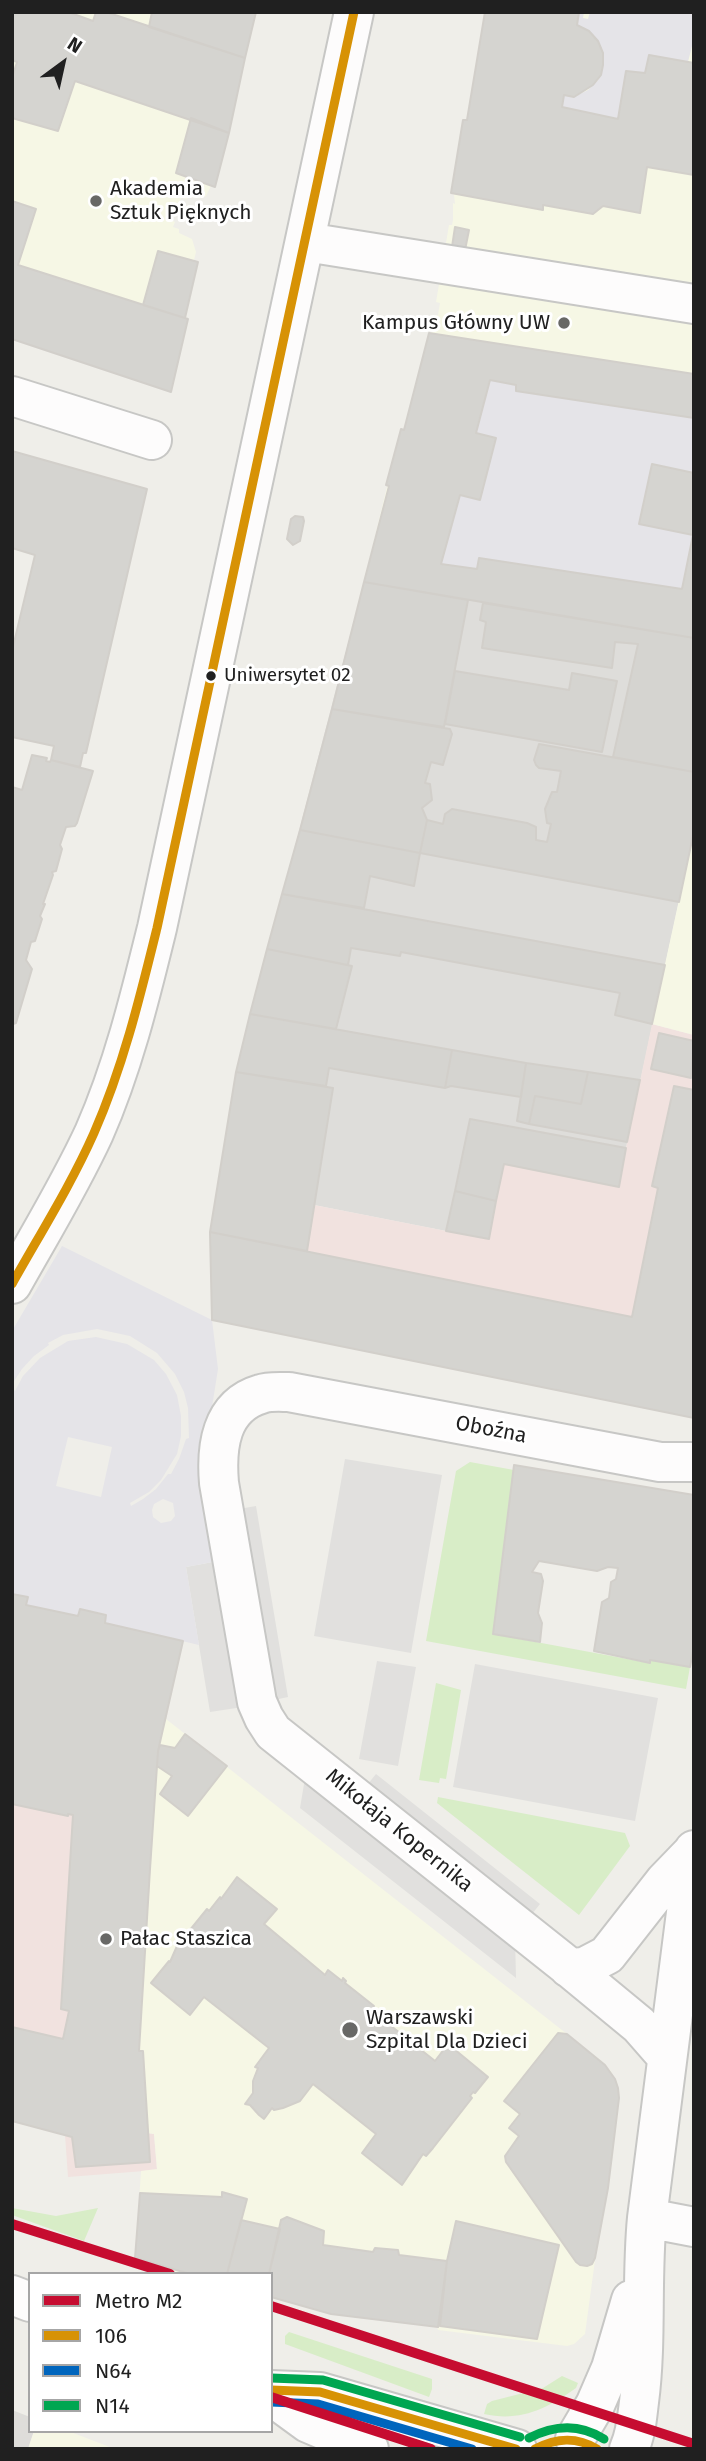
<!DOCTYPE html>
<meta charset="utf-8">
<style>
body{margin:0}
#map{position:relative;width:706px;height:2461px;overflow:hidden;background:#efeee9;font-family:"Fira Sans",sans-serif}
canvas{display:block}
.frame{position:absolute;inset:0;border:14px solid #202020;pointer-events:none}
.legend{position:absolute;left:28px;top:2272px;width:245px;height:161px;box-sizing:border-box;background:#fff;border:2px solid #a6a6a6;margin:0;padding:9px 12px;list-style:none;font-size:21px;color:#202020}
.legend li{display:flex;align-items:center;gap:14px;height:35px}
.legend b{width:35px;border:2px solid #a6a6a6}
.north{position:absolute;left:28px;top:28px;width:70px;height:70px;-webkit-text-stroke:5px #fff;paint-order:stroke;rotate:33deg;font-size:19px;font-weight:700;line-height:28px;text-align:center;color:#202020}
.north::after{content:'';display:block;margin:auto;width:24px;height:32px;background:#202020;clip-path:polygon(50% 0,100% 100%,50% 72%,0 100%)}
</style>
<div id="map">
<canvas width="706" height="2461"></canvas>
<div class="frame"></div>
<ul class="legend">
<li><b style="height:9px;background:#c60c30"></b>Metro M2</li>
<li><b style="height:9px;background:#d79205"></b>106</li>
<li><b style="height:9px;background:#0065bd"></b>N64</li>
<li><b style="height:9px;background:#00a651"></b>N14</li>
</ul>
<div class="north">N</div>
</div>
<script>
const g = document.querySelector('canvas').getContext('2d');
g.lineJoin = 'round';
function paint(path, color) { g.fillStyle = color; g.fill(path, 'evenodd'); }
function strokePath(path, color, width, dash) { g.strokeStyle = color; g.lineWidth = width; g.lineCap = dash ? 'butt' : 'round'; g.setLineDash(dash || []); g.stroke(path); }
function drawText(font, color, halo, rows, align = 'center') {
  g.font = font + ' "Fira Sans",sans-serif'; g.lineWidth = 6; g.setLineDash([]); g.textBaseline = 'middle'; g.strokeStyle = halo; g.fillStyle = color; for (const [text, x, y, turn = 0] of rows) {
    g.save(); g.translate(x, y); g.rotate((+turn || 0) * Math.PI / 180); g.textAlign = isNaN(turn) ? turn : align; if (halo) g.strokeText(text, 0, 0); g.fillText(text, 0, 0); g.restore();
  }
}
const residential = new Path2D(`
 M364,582L694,638V831L626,1148L470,1119L446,1231L314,1205L236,1072Z
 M12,2410L30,2417V2431H34L28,2449H12Z`);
const commercial = new Path2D(`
 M652,1024L694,1035V1418L212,1320L210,1232L314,1205L446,1231L470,1119L626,1148Z
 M12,1594L28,1597L26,1605L80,1609L106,1615L105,1623L183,1641L159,1751L143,2051L148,2133L154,2134L157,2170L68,2177L65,2135L12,2121Z`);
const education = new Path2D(`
 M12,12H152L149,27L245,58L215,187L211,186L206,196L201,198L188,197L187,199L181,198L179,203H176L172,220L175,222L173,227L179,229V233L192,239L196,252L194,260L198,262L186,317L188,319L171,392L12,339Z
 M485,12H694V638L364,582L401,429H404L429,333L436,330V326L433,325L435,315H438L440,303L436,302L449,225H452L453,220V203L455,204L454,195L451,193L463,120H467Z
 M694,831V1035L652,1024Z
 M166,1719L567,2034L611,2071L618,2088L619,2098L608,2188L598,2238L585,2334L574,2344L567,2346L438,2330L437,2327L331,2314L271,2297V2274H169L135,2264L141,2171L157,2169L154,2134L147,2133L143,2052L139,2051L158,1751Z
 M34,2431H68L115,2449H28Z`);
const grass = new Path2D(`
 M470,1462L514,1470L493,1634L649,1663L650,1660L690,1667L686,1689L426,1641L456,1471Z
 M436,1683L461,1690L446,1779L440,1778L439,1783L419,1780Z
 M438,1797L625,1833L630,1846L579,1915L437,1803Z
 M12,2208L56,2216L98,2208L84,2241L12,2215Z
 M289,2332L432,2379V2389L429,2397L285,2344V2336Z
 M562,2376L578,2383L576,2388C547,2409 520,2422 484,2414L487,2404L492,2401L543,2388Z`);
const parking = new Path2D(`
 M345,1459L442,1475L411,1653L314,1636Z
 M256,1506L288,1697L274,1700L239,1509Z
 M218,1561L243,1707L210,1712L186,1567Z
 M377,1661L416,1667L398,1766L359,1759Z
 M475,1664L658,1698L635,1821L453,1787Z
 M306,1772L515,1937L516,1978L300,1808Z
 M376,1774L540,1904L532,1914L367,1785Z`);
const plaza = new Path2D(`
 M579,12H584L583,18L588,19L590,12L660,14L661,12H694V38L688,62L645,73L626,71L618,119L562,107L564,95L574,97L588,90L598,80L603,65V53L598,41L589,31L577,25Z
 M490,380L516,385V391L694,418V473L639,524L693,535L682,589L479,558L477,569L441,564L460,495L480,500L496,438L476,433Z
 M62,1246L212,1320L218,1369L205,1451L218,1561L186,1567L199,1645L105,1623L106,1614L80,1609L78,1616L26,1605L28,1597L12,1594V1387L15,1391L23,1376L40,1358L68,1341L96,1337L127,1344L154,1360L166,1374L177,1395L181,1416V1436L177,1454L161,1480L149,1492L130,1503L131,1506L143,1499L156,1489L168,1474H171L179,1459L186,1439L189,1438L188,1408L184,1392L175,1374L157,1353L130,1336L97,1329L63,1335L48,1343L49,1345L34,1356L22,1369L12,1384V1331ZM68,1437L112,1447L101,1497L56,1486ZM163,1499L173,1503L175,1516L171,1521L161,1523L153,1517L152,1510L154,1504Z`);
const building = new Path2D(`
 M12,12H68L93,21L96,12H106L245,58L229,133L75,81L58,131L12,118V78L17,62L12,60Z
 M152,12H256L245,58L149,27Z
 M485,12H579L577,25L589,31L598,41L603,53V65L601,75L593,85L574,97L564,95L562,107L618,119L626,71L645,73L649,55L694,63V175L647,167L640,213L603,206L593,214L543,205V210L451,193L463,120H467Z
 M191,118L229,133L215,187L176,173Z
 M12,201L36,209L18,265L188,319L171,392L12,339Z
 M455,227L469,230L465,250L452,247Z
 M158,251L198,262L185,318L143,305Z
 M429,333L694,374V418L516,391V385L490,380L476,433L496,438L480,500L460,495L441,564L477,569L479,558L682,589L693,535L639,524L652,464L694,473V638L364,582L389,486L386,485L401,429L404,430Z
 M12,451L147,489L86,753H83L80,767L51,760L54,746L12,737V651L35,555L12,548Z
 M295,516L303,517L304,521L300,541L293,545L287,539L291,519Z
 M364,582L468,600L444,727L332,709Z
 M483,603L694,638V772L613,757L638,644L615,642L612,668L482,648L486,622L480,620Z
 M455,671L569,690L572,673L617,681L602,752L445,724Z
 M332,709L450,729L452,734L443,765L431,762L425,783L430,784L432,800L422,808L427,820L420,853L300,830Z
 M539,744L694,772V831L679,902L420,853L427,820L443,824L445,814L452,809L527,823L536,827V840L547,842L551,824L547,823L545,809L552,792H557L561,771L539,768L536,765L534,760Z
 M32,755L47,758L46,761L50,762L51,760L93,771L77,823L75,826L66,827L60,845L62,849L56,871L52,872L53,875L43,904H45L40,916L42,919L35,941L31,942L26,960L32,969L16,1023L13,1024L12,787L22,790Z
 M300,830L420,853L414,886L370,876L364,908L282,894Z
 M282,894L665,965L652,1024L615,1015L620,993L401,952L400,956L351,948L348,965L267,949Z
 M267,949L352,966L336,1029L250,1014Z
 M250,1014L452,1050L445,1088L329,1068L326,1086L236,1072Z
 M659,1033L694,1041L691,1078L651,1069Z
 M452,1050L526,1063L521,1097L451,1086L445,1088Z
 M526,1063L588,1072L581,1104L535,1096L529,1124L517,1121Z
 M236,1072L333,1088L307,1251L210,1232Z
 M588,1072L640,1080L627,1142L529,1124L535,1096L581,1104Z
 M674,1086L694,1090V1418L212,1320L210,1232L632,1317L658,1188L652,1186Z
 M470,1119L626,1148L619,1187L504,1164L496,1201L455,1191Z
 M455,1191L496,1201L489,1239L446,1231Z
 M514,1465L694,1495V1646L690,1667L650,1660V1663L594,1651L602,1602L609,1598L611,1582L616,1579L618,1568L608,1567L597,1571L539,1561L532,1572L541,1574L543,1581L538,1613L542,1623L540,1642L493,1634Z
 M12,1594L28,1597L26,1605L78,1616L80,1609L106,1615L105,1623L183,1641L158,1751L150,1869L139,2051H143L150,2162L76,2167L72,2137L12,2121V2027L63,2039L69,2011L61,2009L73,1815L68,1814V1816L12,1804Z
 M185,1734L227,1766L188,1816L160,1794L172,1776L157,1766L158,1751L160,1745L175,1748Z
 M237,1877L277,1909L264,1924L325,1975L328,1970L342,1981L343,1978L346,1981L345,1983L374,2006L371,2010L435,2061L448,2044L488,2077L475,2093L473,2092L470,2096L472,2098L433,2148L426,2156L423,2154L402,2185L362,2153L376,2134L313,2084L300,2101L283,2108L274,2110L272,2108L264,2119L259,2115L250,2105L245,2104L253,2093V2081L258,2068L255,2067L269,2048L204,1997L190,2015L151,1983L169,1961L170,1962L177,1946L207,1909L209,1911L220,1897L221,1899Z
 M558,2033L567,2034L605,2065L615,2079L618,2088L619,2098L608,2188L595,2258L592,2264L587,2266L580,2265L576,2262L506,2162L505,2156L519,2136L509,2128L520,2114L504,2101Z
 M222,2192L247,2199L227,2274H190L135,2258L140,2193L222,2197Z
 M287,2217L324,2231L323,2245L373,2252L375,2248L398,2250L399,2255L447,2261L438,2327L331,2314L271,2297V2274H269L281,2220Z
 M241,2220L280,2229L269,2274H227Z
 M456,2221L559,2245L537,2339L440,2326L447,2261Z`);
const minor = new Path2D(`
 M306,242L694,304
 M12,396L152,440
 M12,1284C40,1234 70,1185 94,1133C123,1067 140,997 157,928L354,12
 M569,1968L584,1967L607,1955L665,1881L693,1852
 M667,2057L639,2025L565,1964L273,1732L264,1718L257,1702L219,1483C216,1448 220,1406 261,1394C269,1391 280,1392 289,1392L660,1462H694
 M647,2218L694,2227
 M12,2295L30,2302
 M271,2390L320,2392L517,2449
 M271,2396L308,2423L369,2449
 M575,2439L595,2405L611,2368L631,2300
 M629,2449C636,2434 637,2418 639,2402C647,2341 641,2279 647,2218L694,1850`);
const bus1 = new Path2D(`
 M12,1284C40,1234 71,1185 94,1133C123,1067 140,997 157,928L354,12
 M271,2390L320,2392L516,2449
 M535,2449C556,2438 576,2436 597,2449`);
const bus2 = new Path2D(`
 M271,2402L318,2404L472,2449`);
const bus3 = new Path2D(`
 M271,2378L323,2380L520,2437
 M529,2438C554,2425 579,2423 604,2439`);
const metro1 = new Path2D(`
 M12,2224L170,2274
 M271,2306L694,2444
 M271,2397L431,2449`);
const markers = [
 [96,201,7,"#686866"],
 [564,323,7,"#686866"],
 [211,676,6,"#202020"],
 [106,1939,7,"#686866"],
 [350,2030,9,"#686866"]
];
const busNames = [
 ["Uniwersytet 02",224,676]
];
const poiNames = [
 ["Akademia",110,189],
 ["Sztuk Pięknych",110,213],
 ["Kampus Główny UW",550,323,"right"],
 ["Pałac Staszica",120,1939],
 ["Warszawski",366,2018],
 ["Szpital Dla Dzieci",366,2042]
];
const streetNames = [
 ["Oboźna",491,1430,11],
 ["Mikołaja Kopernika",399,1831,39]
];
paint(residential, '#deddda');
paint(commercial, '#f1e2df');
paint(education, '#f6f7e5');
paint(grass, '#d8edc7');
paint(parking, '#e1e0de');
paint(plaza, '#e5e4e8');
paint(building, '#d5d4d0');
strokePath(building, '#d2cfca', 2);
strokePath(minor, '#c7c7c5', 42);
strokePath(minor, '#fdfcfc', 38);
strokePath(bus1, '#d79205', 9);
strokePath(bus2, '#0065bd', 9);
strokePath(bus3, '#00a651', 9);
strokePath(metro1, '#c60c30', 10);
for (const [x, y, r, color] of markers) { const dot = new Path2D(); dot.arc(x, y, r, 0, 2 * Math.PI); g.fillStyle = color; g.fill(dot); strokePath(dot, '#fff', 2.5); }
drawText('19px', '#202020', '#fff', busNames, 'left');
drawText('21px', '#202020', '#fff', poiNames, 'left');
drawText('21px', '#202020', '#fff', streetNames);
</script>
